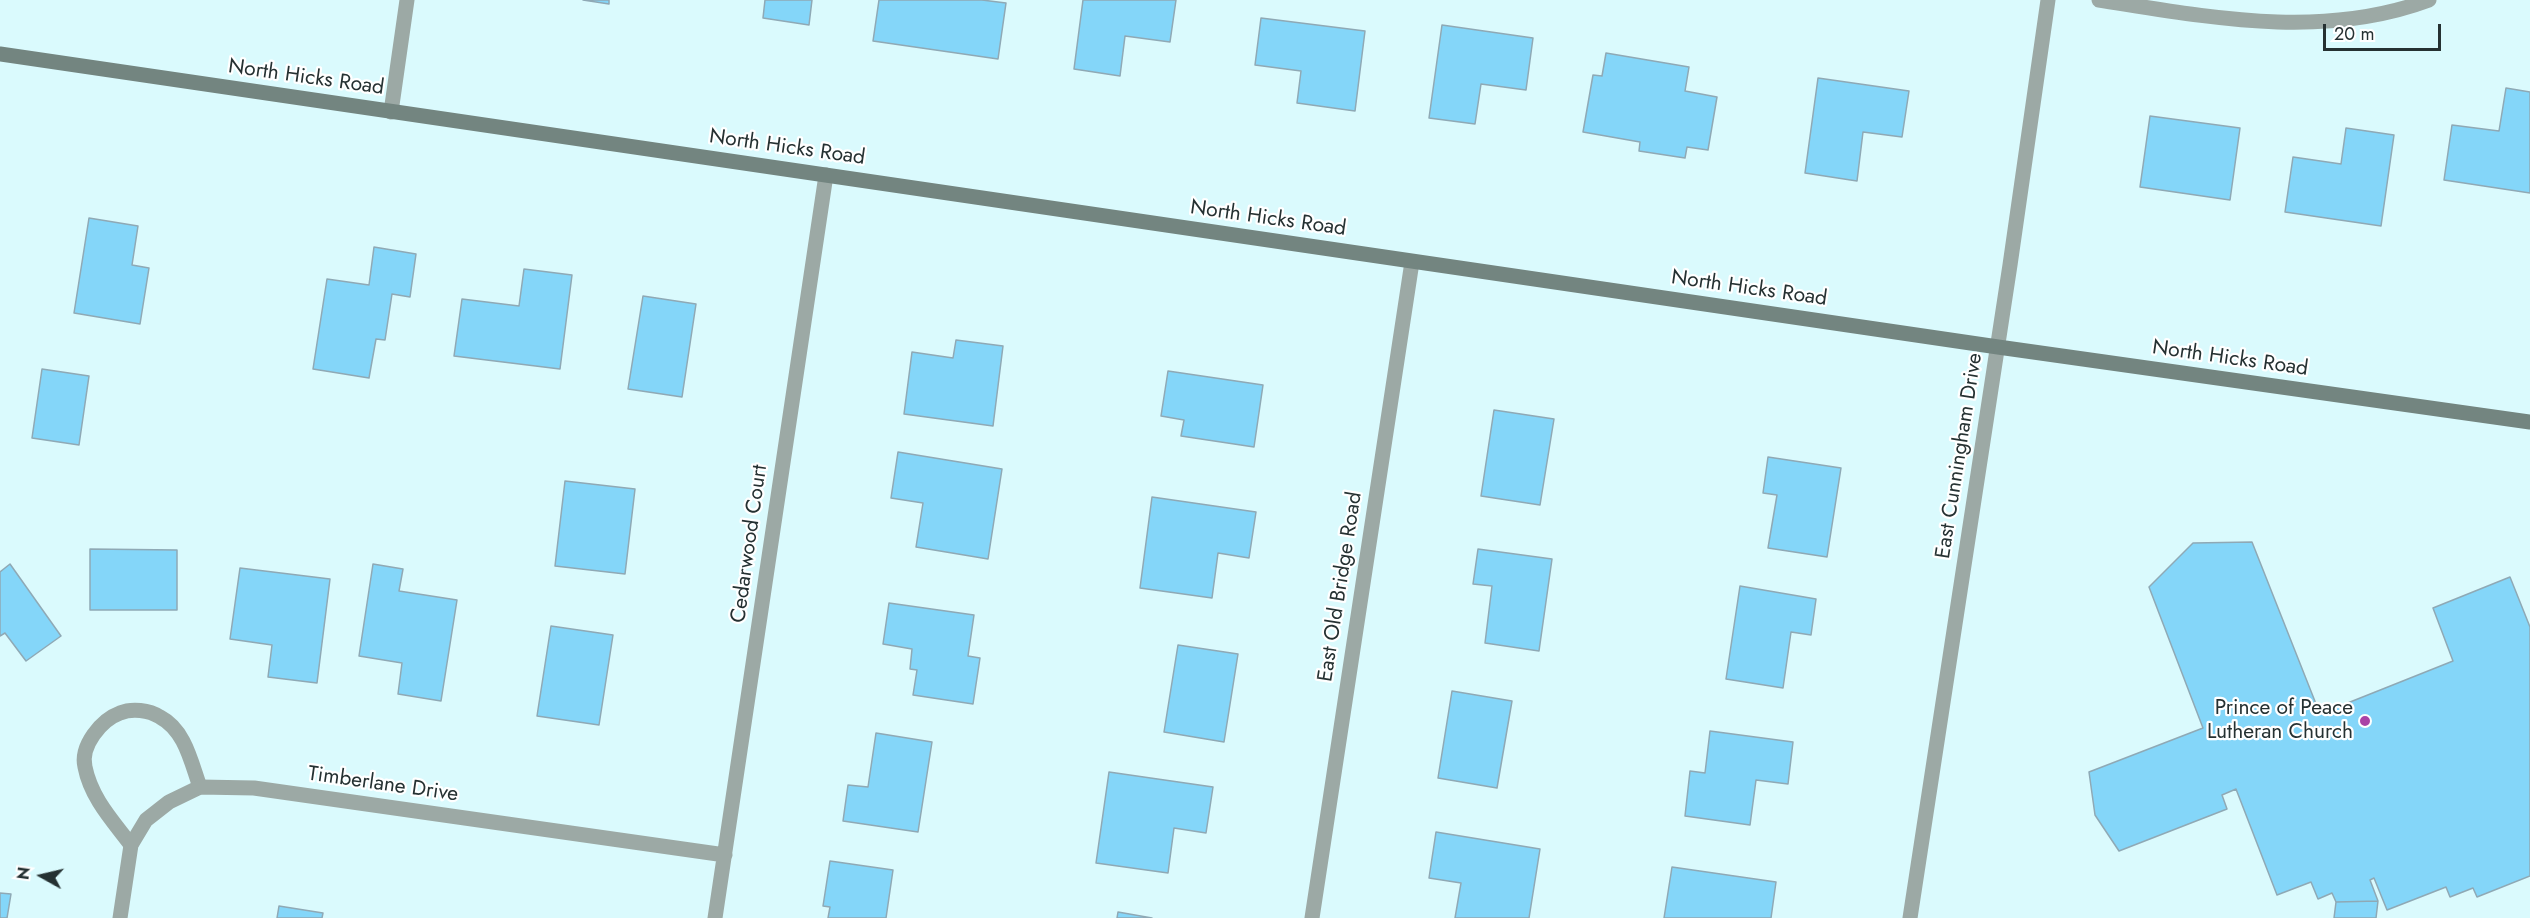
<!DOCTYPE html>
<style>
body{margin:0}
#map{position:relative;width:2530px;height:918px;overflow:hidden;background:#dafafd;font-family:Jost,sans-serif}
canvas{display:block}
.north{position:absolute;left:12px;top:846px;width:60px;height:60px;-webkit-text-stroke:4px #fff;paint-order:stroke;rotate:278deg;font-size:16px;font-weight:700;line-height:24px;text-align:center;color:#253132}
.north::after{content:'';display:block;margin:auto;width:21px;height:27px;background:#253132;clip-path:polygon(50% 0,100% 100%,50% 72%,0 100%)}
.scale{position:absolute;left:2323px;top:24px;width:118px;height:27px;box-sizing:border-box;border:3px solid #253132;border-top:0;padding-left:8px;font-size:18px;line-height:21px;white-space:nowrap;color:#253132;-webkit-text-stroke:4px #fff;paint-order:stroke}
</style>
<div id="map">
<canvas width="2530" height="918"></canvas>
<div class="north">N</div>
<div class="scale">20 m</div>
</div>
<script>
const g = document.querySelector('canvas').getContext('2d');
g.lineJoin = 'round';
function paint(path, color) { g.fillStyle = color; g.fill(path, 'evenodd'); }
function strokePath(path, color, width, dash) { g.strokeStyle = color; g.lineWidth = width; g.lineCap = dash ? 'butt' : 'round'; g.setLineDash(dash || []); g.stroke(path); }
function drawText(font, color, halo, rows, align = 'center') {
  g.font = font + ' Jost,sans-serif'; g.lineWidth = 4.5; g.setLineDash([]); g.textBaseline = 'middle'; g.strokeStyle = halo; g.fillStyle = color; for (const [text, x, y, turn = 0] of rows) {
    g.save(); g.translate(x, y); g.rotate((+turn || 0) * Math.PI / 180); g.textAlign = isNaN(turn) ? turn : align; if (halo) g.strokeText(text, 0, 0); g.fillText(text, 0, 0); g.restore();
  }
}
const building = new Path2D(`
 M583,0H609V4Z
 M765,0H812L809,25L763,18Z
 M879,0H982L1006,3L998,59L873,41Z
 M1083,0H1176L1170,42L1125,36L1120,76L1074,69Z
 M1261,18L1365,31L1355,111L1297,103L1301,71L1255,65Z
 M1442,25L1533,38L1526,90L1481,84L1475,124L1429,118Z
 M1606,53L1689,67L1685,91L1717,97L1708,150L1687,147L1685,158L1639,151L1640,142L1583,132L1593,75L1602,76Z
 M1818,78L1909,91L1902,137L1863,132L1857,181L1805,173Z
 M2506,88L2530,92V193L2444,180L2452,125L2499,131Z
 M2150,116L2240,128L2230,200L2140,187Z
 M2346,128L2394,135L2381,226L2285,212L2293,157L2341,164Z
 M89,218L138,226L132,265L149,268L140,324L74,313Z
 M374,247L416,254L410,297L392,294L385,340L376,339L369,378L313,369L327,279L369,285Z
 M524,269L572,275L560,369L454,356L462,299L519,306Z
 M643,296L696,304L682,397L628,389Z
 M956,340L1003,346L993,426L904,414L912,352L953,358Z
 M42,369L89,376L79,445L32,438Z
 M1168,371L1263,385L1254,447L1181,436L1184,420L1161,416Z
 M1494,410L1554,419L1540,505L1481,496Z
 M898,452L1002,469L988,559L916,547L923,503L891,498Z
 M1768,457L1841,468L1827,557L1768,548L1777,495L1763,493Z
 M565,481L635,489L625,574L555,566Z
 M1152,497L1256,512L1249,558L1218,553L1212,598L1140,588Z
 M2252,542L2320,714L2453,661L2433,608L2510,577L2530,627V876L2477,897L2473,888L2450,897L2446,887L2387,910L2374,878L2370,880L2378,901L2336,902L2332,893L2318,899L2311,882L2277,895L2236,789L2222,795L2227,809L2119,851L2095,815L2089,772L2203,728L2149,587L2193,543Z
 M90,549L177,550V610H90Z
 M1478,549L1552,559L1539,651L1485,643L1492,586L1473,584Z
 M10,564L61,636L26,661L5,633L0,636V572Z
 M373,564L403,569L399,591L457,600L441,701L398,694L402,663L359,656Z
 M240,568L330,579L317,683L268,677L272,645L230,639Z
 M1740,586L1816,599L1811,635L1791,632L1783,688L1726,679Z
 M889,603L974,615L968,656L980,658L973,704L913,695L917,670L910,669L912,649L883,644Z
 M551,626L613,635L599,725L537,716Z
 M1178,645L1238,654L1224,742L1164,732Z
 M1452,691L1512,701L1497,788L1438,778Z
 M1710,731L1793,742L1788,784L1756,780L1750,825L1685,816L1690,771L1705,773Z
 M876,733L932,742L918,832L843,821L848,785L868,787Z
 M1109,772L1213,787L1206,833L1174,828L1168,873L1096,863Z
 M1436,832L1540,849L1529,918H1455L1461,883L1429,878Z
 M830,861L893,870L886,918H828L830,907L823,906Z
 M1672,867L1776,882L1771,918H1664Z
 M0,893L11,894L7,918H0Z
 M2378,901L2376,918H2334L2336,902Z
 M279,906L323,913L322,918H277Z
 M1118,912L1152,918H1117Z`);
const service = new Path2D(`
 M131,845C113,821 91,798 85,767C80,746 101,720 120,713C132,708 149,710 160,717C185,730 191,762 200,787`);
const minor = new Path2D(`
 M2099,0C2208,17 2322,40 2429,0
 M391,112L407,0
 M120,918L131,845L146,820L169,802L200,787L254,788L725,855
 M715,918L826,175
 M1312,918L1412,262`);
const tertiary = new Path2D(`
 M1910,918L2010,265L2048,0`);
const secondary = new Path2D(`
 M0,54L1998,347L2530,422`);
const markers = [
 [2365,721,6,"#aa43a6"]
];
const streetNames = [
 ["North Hicks Road",306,78,8],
 ["North Hicks Road",787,148,8],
 ["North Hicks Road",1268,219,8],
 ["North Hicks Road",1749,289,8],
 ["North Hicks Road",2230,359,8],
 ["East Cunningham Drive",1960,456,-81],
 ["Cedarwood Court",750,544,-82],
 ["East Old Bridge Road",1341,587,-81],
 ["Timberlane Drive",383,785,8]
];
const poiNames = [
 ["Prince of Peace",2353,709],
 ["Lutheran Church",2353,733]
];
paint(building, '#84d6f9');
strokePath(building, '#8fa9b5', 1.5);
strokePath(service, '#9ca9a5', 15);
strokePath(minor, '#9ca9a5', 15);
strokePath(tertiary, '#9ca9a5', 15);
strokePath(secondary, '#738580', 15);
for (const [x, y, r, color] of markers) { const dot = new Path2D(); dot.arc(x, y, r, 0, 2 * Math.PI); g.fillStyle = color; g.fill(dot); strokePath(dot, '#fff', 2); }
drawText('21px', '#253132', '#fff', streetNames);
drawText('21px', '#253132', '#fff', poiNames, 'right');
</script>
